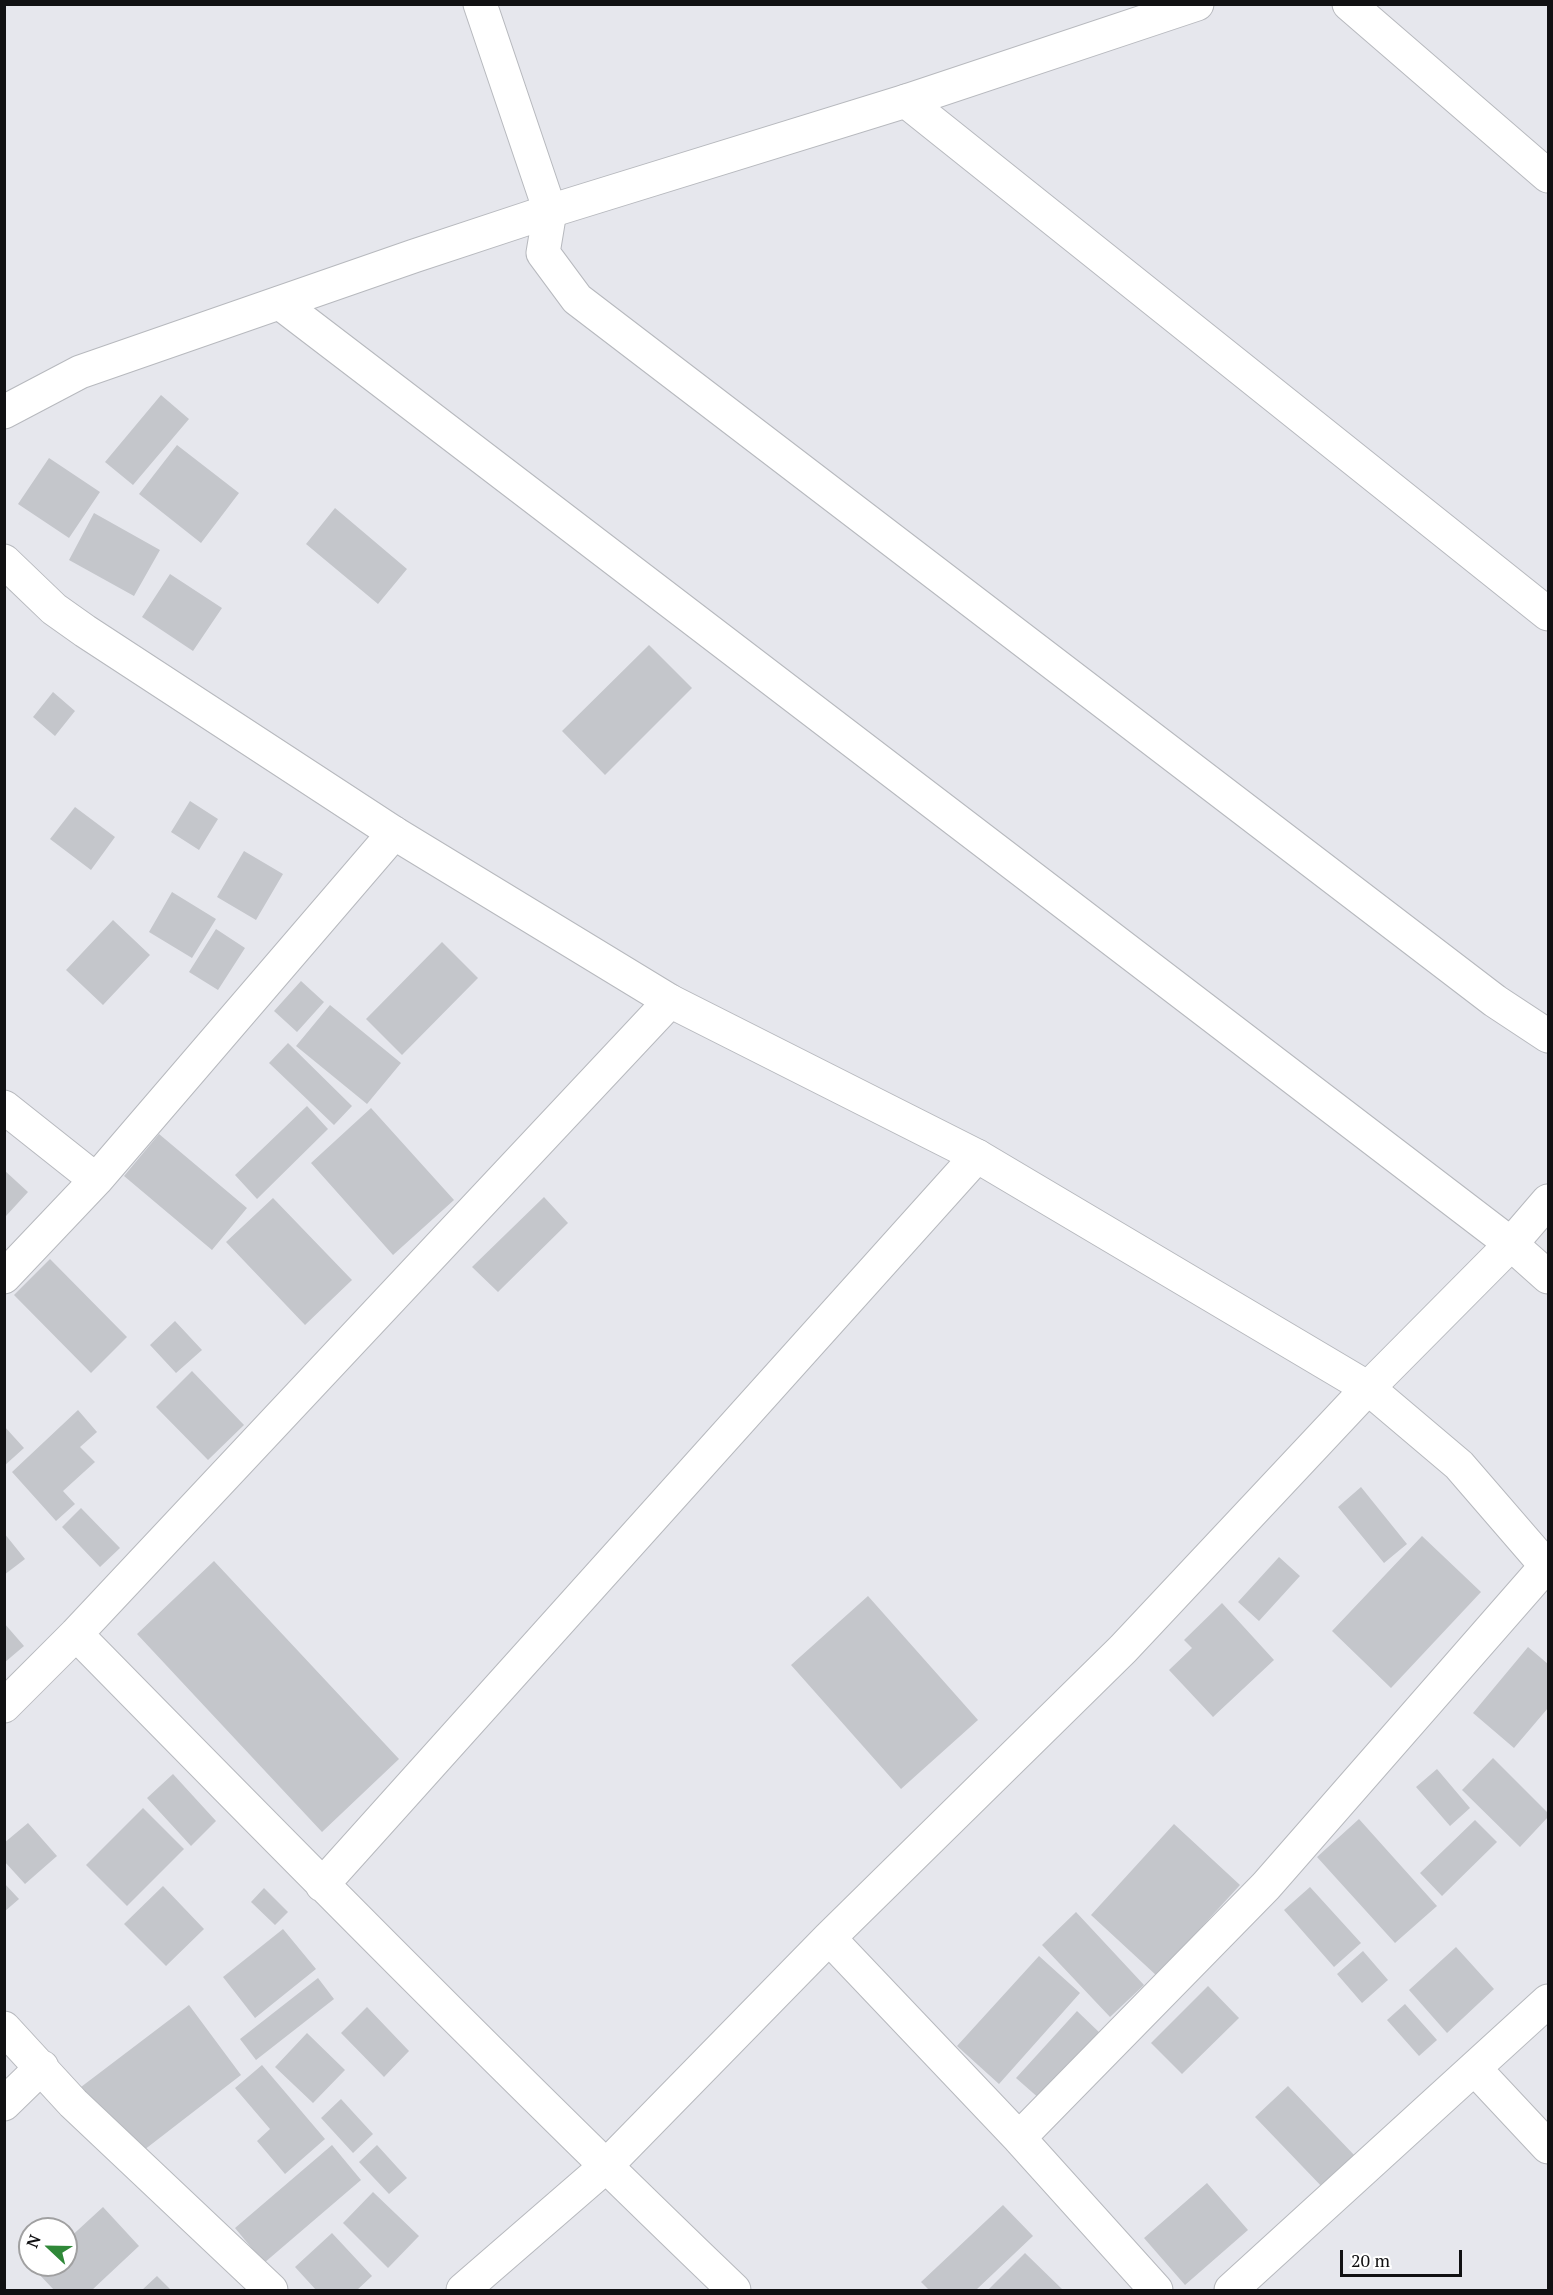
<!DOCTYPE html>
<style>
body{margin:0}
#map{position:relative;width:1553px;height:2295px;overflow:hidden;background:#e6e7ed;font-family:"PT Serif",serif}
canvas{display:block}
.frame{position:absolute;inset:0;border:6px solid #111113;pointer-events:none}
.north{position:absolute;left:18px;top:2217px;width:60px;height:60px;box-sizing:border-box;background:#fff;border:2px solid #a0a0a1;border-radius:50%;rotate:292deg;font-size:16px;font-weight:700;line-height:24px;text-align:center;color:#111113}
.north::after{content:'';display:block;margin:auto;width:21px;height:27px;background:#2f8838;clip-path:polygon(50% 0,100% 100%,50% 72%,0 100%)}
.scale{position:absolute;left:1340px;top:2250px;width:122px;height:27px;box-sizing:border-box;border:3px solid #111113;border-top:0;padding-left:8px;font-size:18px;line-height:21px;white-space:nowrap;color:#111113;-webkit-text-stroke:4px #fff;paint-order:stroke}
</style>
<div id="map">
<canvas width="1553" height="2295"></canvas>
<div class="frame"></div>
<div class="north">N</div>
<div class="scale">20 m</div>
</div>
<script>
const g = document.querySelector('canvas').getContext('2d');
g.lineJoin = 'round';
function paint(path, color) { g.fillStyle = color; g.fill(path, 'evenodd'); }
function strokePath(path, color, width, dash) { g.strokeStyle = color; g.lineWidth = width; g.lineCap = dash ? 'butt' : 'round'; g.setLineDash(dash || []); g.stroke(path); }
const building = new Path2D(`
 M161,395L189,419L133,485L105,462Z
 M177,445L239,493L201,543L139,494Z
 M49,458L100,492L69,538L18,504Z
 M335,508L407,569L378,604L306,544Z
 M94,513L160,550L134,596L69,560Z
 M170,574L222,608L193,651L142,617Z
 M649,645L692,688L605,775L562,731Z
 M53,692L75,711L55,736L33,717Z
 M190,801L218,819L199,850L171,832Z
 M75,807L115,837L91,870L50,839Z
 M244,851L283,874L256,920L217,897Z
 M172,892L216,919L192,958L149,932Z
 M113,920L150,955L103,1005L66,970Z
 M216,929L245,948L218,990L189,972Z
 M442,942L478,978L402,1055L366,1019Z
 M301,981L324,1002L297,1032L274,1011Z
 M330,1005L401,1063L367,1104L296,1046Z
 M288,1043L352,1106L334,1125L269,1063Z
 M307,1106L328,1129L257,1199L235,1175Z
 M371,1108L454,1200L393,1255L311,1163Z
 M159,1134L247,1208L212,1250L124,1176Z
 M4,1170L28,1192L6,1216L4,1215Z
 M544,1197L568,1223L498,1292L472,1267Z
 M273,1198L352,1280L305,1325L226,1242Z
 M50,1259L127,1337L91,1373L14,1295Z
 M175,1321L202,1350L176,1373L150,1345Z
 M192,1371L244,1425L208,1460L156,1407Z
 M78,1410L97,1432L80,1447L95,1462L63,1491L75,1504L56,1521L12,1472Z
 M4,1426L24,1448L4,1466Z
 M1361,1487L1407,1544L1384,1563L1338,1507Z
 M81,1508L120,1548L100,1567L62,1527Z
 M4,1533L25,1559L4,1575Z
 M1422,1536L1481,1592L1391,1688L1332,1631Z
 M1279,1557L1300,1576L1259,1621L1238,1602Z
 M214,1561L399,1759L322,1832L137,1634Z
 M868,1596L978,1720L901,1789L791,1665Z
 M1222,1603L1274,1660L1213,1717L1169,1670L1192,1648L1184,1640Z
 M4,1623L24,1646L4,1663Z
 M1528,1647L1548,1664V1708L1514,1748L1473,1713Z
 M1493,1758L1548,1813V1817L1520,1847L1462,1790Z
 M1437,1769L1470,1808L1450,1826L1416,1787Z
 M173,1774L216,1821L191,1846L147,1798Z
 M143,1808L184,1849L127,1906L86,1865Z
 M1359,1819L1437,1906L1395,1943L1317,1857Z
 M1475,1820L1497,1842L1442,1896L1420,1873Z
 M28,1823L57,1856L25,1884L4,1861V1843Z
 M1174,1824L1240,1885L1157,1976L1091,1915Z
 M4,1883L19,1899L4,1912Z
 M163,1886L204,1929L166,1966L124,1924Z
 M1310,1887L1361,1943L1334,1967L1284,1910Z
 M264,1888L288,1912L275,1925L251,1902Z
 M1076,1912L1144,1985L1110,2017L1042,1945Z
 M283,1929L316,1969L255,2018L223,1977Z
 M1456,1947L1494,1989L1447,2033L1409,1990Z
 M1363,1951L1388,1980L1362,2003L1337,1974Z
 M1039,1956L1080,1993L999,2084L957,2046Z
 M318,1978L334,1999L256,2060L240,2039Z
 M1208,1986L1239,2018L1182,2074L1151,2043Z
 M1405,2004L1437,2040L1419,2056L1387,2020Z
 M189,2005L241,2075L135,2157L81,2087Z
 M367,2007L409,2051L384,2077L341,2033Z
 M1077,2011L1101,2034L1041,2100L1016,2078Z
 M307,2033L345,2070L313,2103L275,2067Z
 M262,2065L325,2139L285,2174L257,2141L270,2129L235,2088Z
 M1288,2086L1357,2158L1325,2190L1255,2117Z
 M341,2099L373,2134L353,2153L321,2118Z
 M332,2145L361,2180L264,2263L235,2228Z
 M377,2145L407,2178L389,2194L359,2162Z
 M1207,2183L1248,2230L1185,2285L1144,2238Z
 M373,2192L419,2236L388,2268L343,2223Z
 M1003,2205L1033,2236L976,2290H929L921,2282Z
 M103,2207L139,2246L92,2290H54L35,2270L41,2265H66V2241Z
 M332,2233L372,2276L357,2290H316L295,2267Z
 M1025,2253L1063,2290H988Z
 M157,2276L171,2290H142Z`);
const minor = new Path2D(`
 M480,4L550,211L543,253L577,299L1495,1001L1548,1036
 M1349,4L1548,176
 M906,101L1548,614
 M280,303L1511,1244L1548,1277
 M4,1107L96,1180
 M4,1277L96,1180L394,833
 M76,1634C293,1855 511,2076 734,2290
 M4,1706L76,1634L670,1001
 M322,1885L977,1156
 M829,1938L1019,2138L1156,2290
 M4,2028L73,2103L271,2290
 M1475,2069L1548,2147
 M4,2104L42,2067
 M1019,2138L1266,1886L1546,1566
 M463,2290L605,2167L829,1938L1123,1649L1368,1388L1511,1244L1548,1201
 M1231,2290L1548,2001`);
const major = new Path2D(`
 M4,412L80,372L414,256L550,211L906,101L1197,4
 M4,561L54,609L85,631L394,833L670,1001L977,1156L1368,1388L1459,1465L1548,1568`);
paint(building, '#c4c6cb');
strokePath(minor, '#b7b9be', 35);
strokePath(major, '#b7b9be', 35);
strokePath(minor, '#fff', 33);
strokePath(major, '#fff', 33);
</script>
